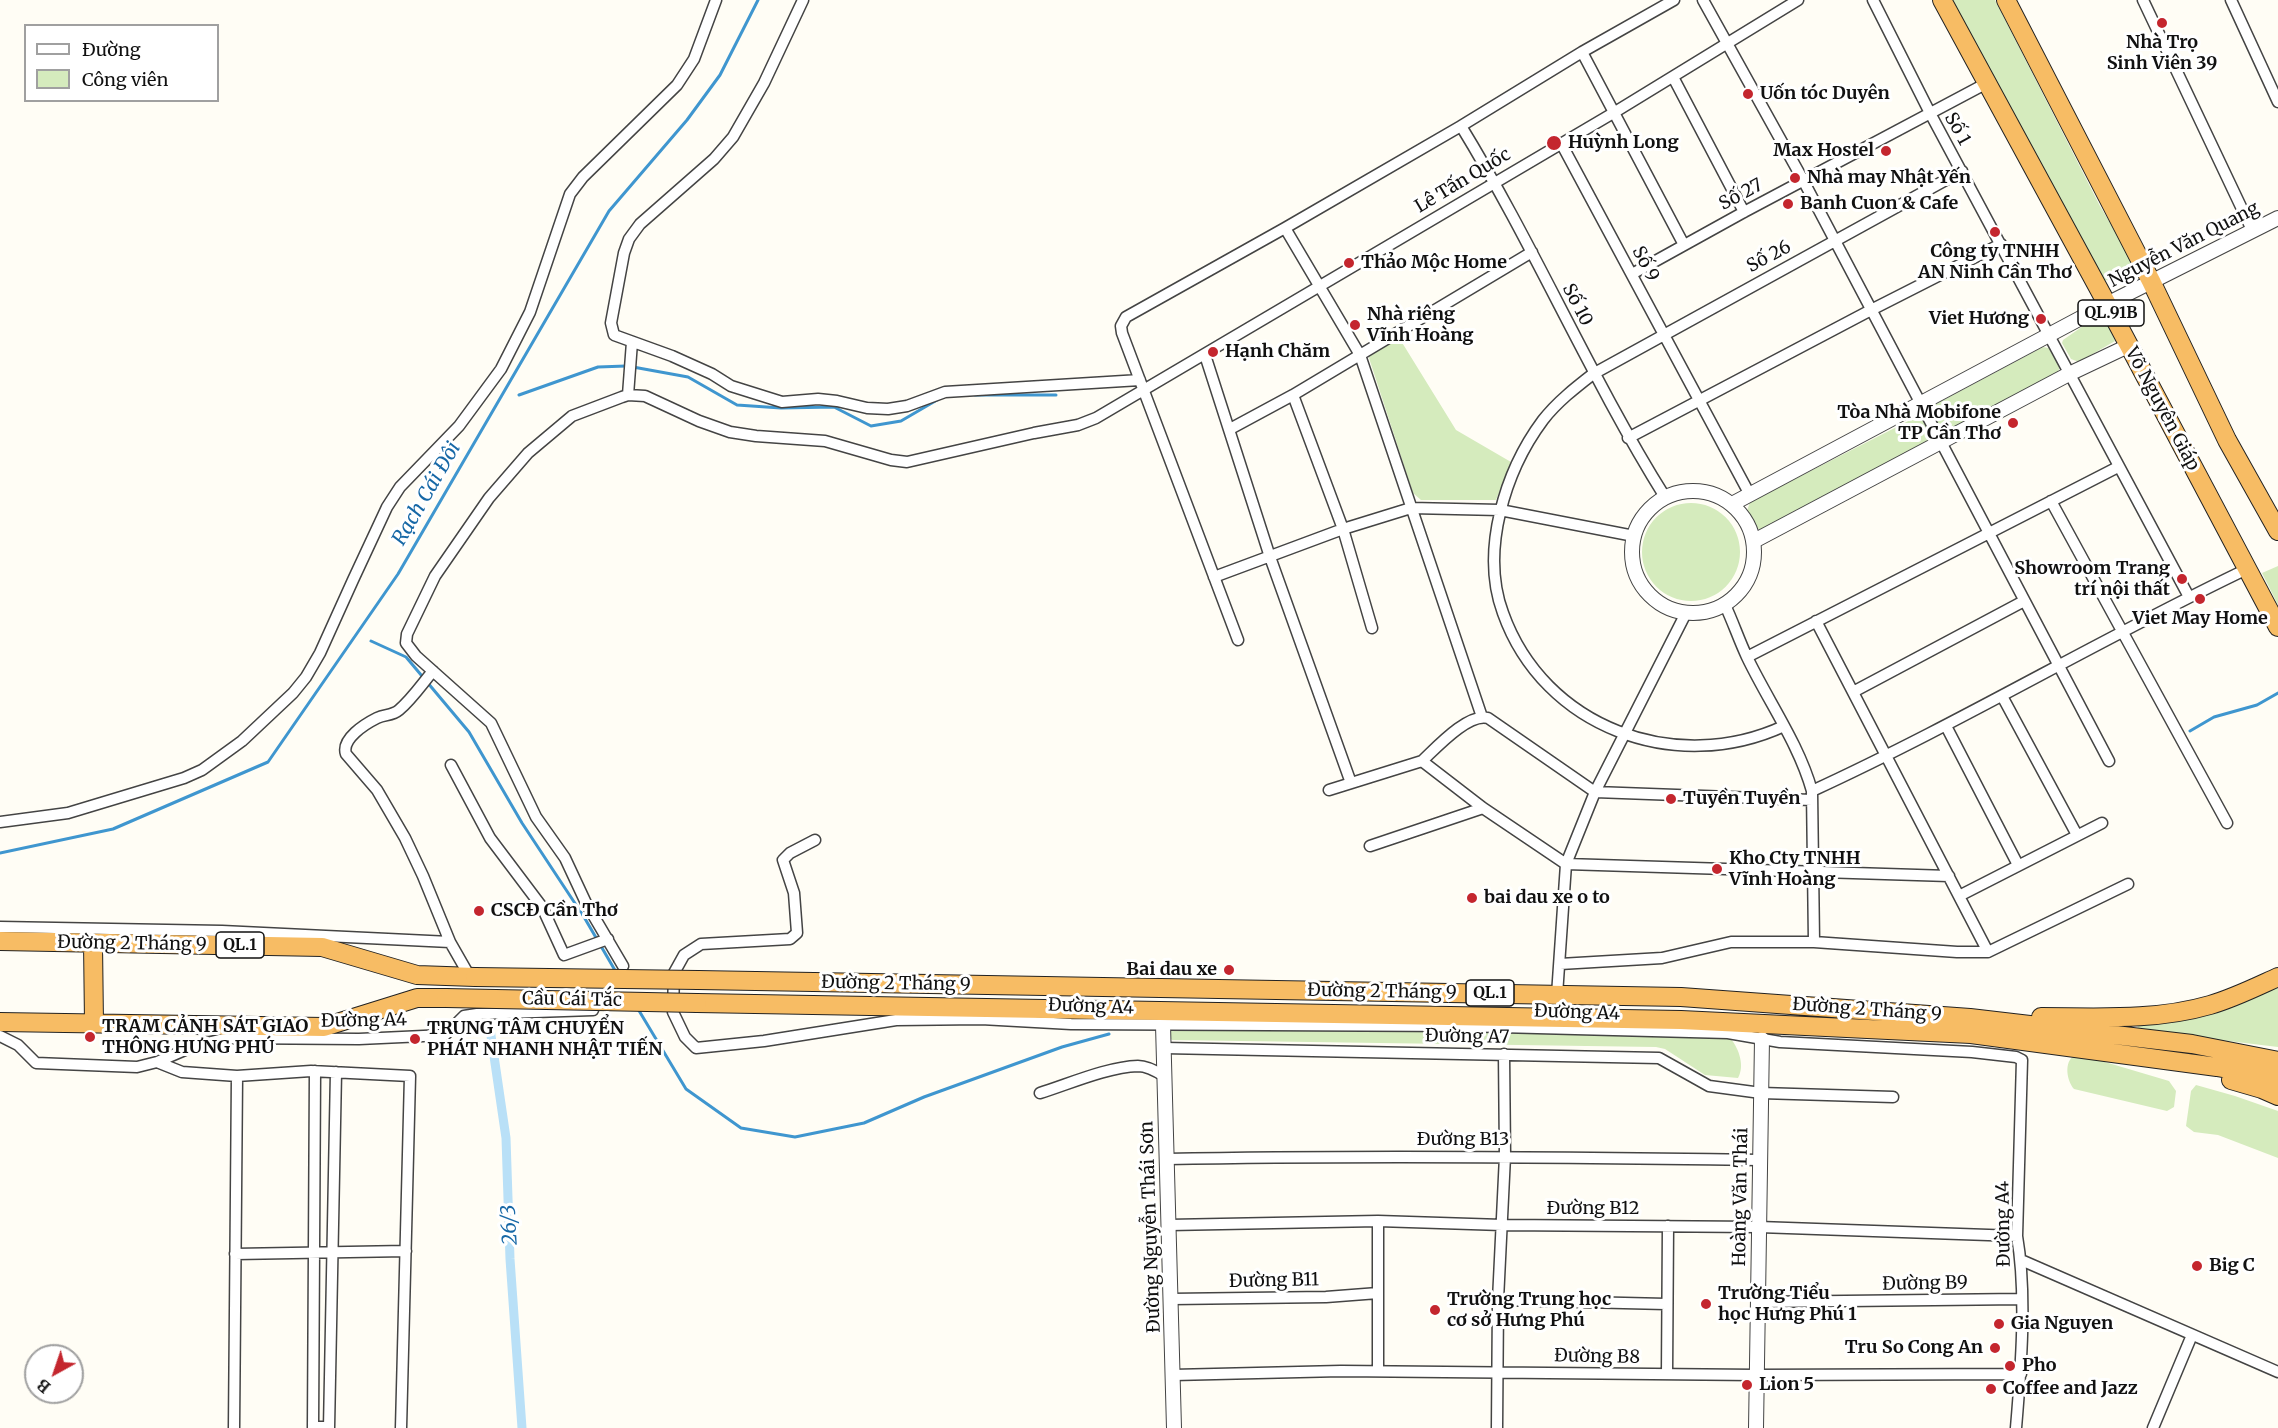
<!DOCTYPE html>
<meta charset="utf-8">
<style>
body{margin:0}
#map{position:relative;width:2278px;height:1428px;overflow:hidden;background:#fffdf5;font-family:Merriweather,serif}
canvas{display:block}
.legend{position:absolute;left:24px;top:24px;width:195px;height:78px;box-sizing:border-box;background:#fff;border:2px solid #a0a0a0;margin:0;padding:8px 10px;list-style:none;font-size:18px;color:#111}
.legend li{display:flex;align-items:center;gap:12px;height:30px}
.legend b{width:30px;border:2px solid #a0a0a0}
.north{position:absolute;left:24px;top:1344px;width:60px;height:60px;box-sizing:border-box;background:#fff;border:2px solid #a0a0a0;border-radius:50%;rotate:220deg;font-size:16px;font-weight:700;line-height:24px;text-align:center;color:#111}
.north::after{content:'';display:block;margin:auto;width:21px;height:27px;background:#c4262e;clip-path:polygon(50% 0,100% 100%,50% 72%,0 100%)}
</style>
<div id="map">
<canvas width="2278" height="1428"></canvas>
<ul class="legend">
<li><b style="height:8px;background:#fff"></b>Đường</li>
<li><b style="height:16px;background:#d5ebbd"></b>Công viên</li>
</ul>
<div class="north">B</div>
</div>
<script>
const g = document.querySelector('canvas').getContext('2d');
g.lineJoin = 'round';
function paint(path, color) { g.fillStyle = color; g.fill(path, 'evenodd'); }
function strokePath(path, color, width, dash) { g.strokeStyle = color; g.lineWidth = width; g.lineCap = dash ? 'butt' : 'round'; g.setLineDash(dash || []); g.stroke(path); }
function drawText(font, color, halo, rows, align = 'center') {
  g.font = font + ' Merriweather,serif'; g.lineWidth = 6; g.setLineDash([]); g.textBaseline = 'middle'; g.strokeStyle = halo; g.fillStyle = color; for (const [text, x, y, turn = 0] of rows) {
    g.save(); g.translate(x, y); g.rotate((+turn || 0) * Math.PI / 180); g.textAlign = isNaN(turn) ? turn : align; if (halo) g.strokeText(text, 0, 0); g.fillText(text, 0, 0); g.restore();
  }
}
const green = new Path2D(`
 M1950,0H1995L2100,206L2129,255L2133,266C2122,280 2120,282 2102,280Z
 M2101,316L2105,318L2115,341L2079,362L2071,359L2062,343L2063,340L2096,317Z
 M1398,336L1456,430L1511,462L1496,500H1421L1413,493L1369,358L1370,354Z
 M2043,347L2053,349L2060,367L2057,374L1948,432L1941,428L1932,411L1936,404Z
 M1918,416L1922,417L1931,436L1930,441L1765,530C1753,530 1751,521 1747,511L1750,502Z
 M1642 552a49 49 0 1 1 98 0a49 49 0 1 1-98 0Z
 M2278,566V605L2262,573Z
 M2278,981V1047L2137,1030L2138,1025Z
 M1171,1026L1684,1036L1731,1039C1739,1049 1745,1066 1738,1078L1705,1075L1665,1049L1656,1047L1172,1040L1168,1036Z
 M2078,1054L2169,1081L2176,1091L2174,1107L2167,1111L2074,1089C2066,1080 2063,1058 2078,1054Z
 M2196,1085L2235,1096L2278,1111V1158L2218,1135L2194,1132L2186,1126L2191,1091Z`);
const stream = new Path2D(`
 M633,367L688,377L737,405L781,408L834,407L871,426L901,421L937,400
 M519,395L598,367L626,366
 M975,395H1056
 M371,641L406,657L469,732L522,823L584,917L616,972
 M2190,731L2214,717L2257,705L2278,693
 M0,853L113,829L268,762L398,574L609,211L687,120L720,75L758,0
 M638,1009L686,1089L741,1128L795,1137L864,1123L924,1097L1062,1047L1109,1034`);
const canal = new Path2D(`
 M489,1022L506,1138L510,1259L522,1428`);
const minor = new Path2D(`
 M803,0L764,83L733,137L714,159L640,224L629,239L624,253L611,323L614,335L672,356L712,374L731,386L782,402L818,399L837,401L867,408L888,409L907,406L945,392L1140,380
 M1703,0L1803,180L2109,761
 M1873,0L1930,113L2189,597
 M2143,0L2252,230
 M2231,0L2278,102
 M1582,52L1684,245
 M1673,77L1744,212
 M1461,126C1535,247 1590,377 1665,497
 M1561,143L1750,495
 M1285,228L1360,355L1482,717
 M1632,274L1744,212L1987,83
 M1205,355L1270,557L1351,783
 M628,395L632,342
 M1293,395L1343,529L1372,628
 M1230,429L1293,395L1532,252
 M1628,438L1871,310L2001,244
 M2051,501L2227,823
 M1214,577L1343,529L1411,508L1500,510L1634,536
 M1725,605C1733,622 1739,640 1747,657C1768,701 1799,744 1812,791L1814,942
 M1816,621L1988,952
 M1238,640L1122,333L1121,326L1126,317L1285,228L1461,126L1582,52L1674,0
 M1747,657L2118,467
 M433,671C422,684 412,699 399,710C392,716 385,714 377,718C365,724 341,739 346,754L377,790L405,838L423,876L450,942L470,977
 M1853,692L2024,601
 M2002,696L2077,835
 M1784,726C1676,776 1544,728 1503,613C1480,551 1505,471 1543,420C1557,402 1575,388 1593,374L1962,171
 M1946,726L2018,865
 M451,765L490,838L542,907L564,955L608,939
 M1329,790L1422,761
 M1812,791C1960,723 2100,639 2247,569
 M1812,800L1595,792L1488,718C1468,713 1437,747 1422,761L1483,808L1566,864L1949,876
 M0,822L68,813L184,778L202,770L242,741L293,693L306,677L320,653L353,580L387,507L400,487L459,426L501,369L530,312L570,194L583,177L677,85L694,59L716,0
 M815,840L790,853L783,860L794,893L797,933L790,939L701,944L684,955L674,973L673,1012L685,1037L696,1048L764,1041L896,1020L981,1019L1071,1024L1461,1026L1728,1033L1780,1042L1972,1052L2016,1057L2022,1060L2017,1236C2027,1294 2021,1369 2016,1428
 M1370,846L1483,808
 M1959,896L2102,823
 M0,927L222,931L450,942
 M1560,964L1662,958L1731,942H1814L1957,952H1988L2128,884
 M623,966L586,903L565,858L536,817L491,723L416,656L406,643L407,634L435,576L489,498L528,453L572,416L622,397L628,395L645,396L699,421L730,432L756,436L825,441L891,460L907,462L1034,433L1078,425L1096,418L1615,112L1798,0
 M1557,995L1566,864L1595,792L1686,613
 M0,1036L18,1045L36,1063L137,1067L157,1062L192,1047L227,1038L359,1039L445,1035L464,1016L477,1014L593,1010
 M1164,1048L1659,1058L1709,1086L1761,1093L1893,1097
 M157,1062L182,1072L237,1076
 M315,1071L313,1427H329
 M1040,1093C1069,1084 1107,1067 1138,1066C1147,1066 1156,1071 1164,1076
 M1167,1159C1365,1155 1562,1157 1760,1160
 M1169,1225L1378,1221L1502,1225L1759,1227L2017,1236
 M235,1254L406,1251
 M2021,1260L2278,1372
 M1171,1299L1326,1297L1378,1293
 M1498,1300L1666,1304
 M1758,1302L2021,1299
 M1378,1371V1221
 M1667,1374L1668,1226
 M1173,1375L1341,1371L1756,1375L2021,1374
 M234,1428L237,1076L311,1071L410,1076L401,1428
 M329,1428L336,1072
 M1497,1428L1498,1300L1505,1156L1504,1054
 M2153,1428L2192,1335`);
const tertiary = new Path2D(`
 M1632 552a61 61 0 1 1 122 0a61 61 0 1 1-122 0Z
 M1732,504L2107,304L2278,218
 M1754,541L2069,374L2128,346
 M1163,1025L1174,1428
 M1756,1428L1762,1039`);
const trunk = new Path2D(`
 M1942,0L2107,304L2278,627
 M2006,0L2151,281L2227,440L2278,531
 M0,941L322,947L417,975L475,977
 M93,943L94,1023
 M698,980L1681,997L1970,1018L2192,1044L2278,1061
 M697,1003L1681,1020L1971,1034L2217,1067L2278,1078
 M2041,1017C2097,1017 2155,1021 2210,1005C2234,998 2256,987 2278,977
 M0,1022L324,1027L417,998H446
 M2231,1080L2262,1089L2278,1096`);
const trunkBridge = new Path2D(`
 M475,977L698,980
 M446,998L697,1003`);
const markers = [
 [2162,23,6,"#c4262e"],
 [1748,94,6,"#c4262e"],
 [1554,143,8,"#c4262e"],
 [1886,151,6,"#c4262e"],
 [1795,178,6,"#c4262e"],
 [1788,204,6,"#c4262e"],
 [1995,232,6,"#c4262e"],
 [1349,263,6,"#c4262e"],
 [2041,319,6,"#c4262e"],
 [1355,325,6,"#c4262e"],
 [1213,352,6,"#c4262e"],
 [2013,423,6,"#c4262e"],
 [2182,579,6,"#c4262e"],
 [2200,599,6,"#c4262e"],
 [1671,799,6,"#c4262e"],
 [1717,869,6,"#c4262e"],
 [1472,898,6,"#c4262e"],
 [479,911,6,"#c4262e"],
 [1229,970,6,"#c4262e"],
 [90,1037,6,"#c4262e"],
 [415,1039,6,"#c4262e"],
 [2197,1266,6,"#c4262e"],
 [1706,1304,6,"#c4262e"],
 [1435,1310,6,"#c4262e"],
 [1999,1324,6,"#c4262e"],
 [1995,1348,6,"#c4262e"],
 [2010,1366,6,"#c4262e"],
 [1747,1385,6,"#c4262e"],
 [1991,1389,6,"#c4262e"]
];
const shields = [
 [2111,313,66],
 [240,945,48],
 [1490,993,48]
];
const shieldNames = [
 ["QL.91B",2111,313],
 ["QL.1",240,945],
 ["QL.1",1490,993]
];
const poiNames = [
 ["Nhà Trọ",2162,43,"center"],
 ["Sinh Viên 39",2162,64,"center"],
 ["Uốn tóc Duyên",1760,94],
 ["Huỳnh Long",1568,143],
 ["Max Hostel",1874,151,"right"],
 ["Nhà may Nhật Yến",1807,178],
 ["Banh Cuon & Cafe",1800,204],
 ["Công ty TNHH",1995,252,"center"],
 ["AN Ninh Cần Thơ",1995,273,"center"],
 ["Thảo Mộc Home",1361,263],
 ["Nhà riêng",1367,315],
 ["Vĩnh Hoàng",1367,336],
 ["Viet Hương",2029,319,"right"],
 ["Hạnh Chăm",1225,352],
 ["Tòa Nhà Mobifone",2001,413,"right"],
 ["TP Cần Thơ",2001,434,"right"],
 ["Showroom Trang",2170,569,"right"],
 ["trí nội thất",2170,590,"right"],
 ["Viet May Home",2200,619,"center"],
 ["Tuyền Tuyền",1683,799],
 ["Kho Cty TNHH",1729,859],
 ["Vĩnh Hoàng",1729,880],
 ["bai dau xe o to",1484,898],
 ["CSCĐ Cần Thơ",491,911],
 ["Bai dau xe",1217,970,"right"],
 ["TRẠM CẢNH SÁT GIAO",102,1027],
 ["THÔNG HƯNG PHÚ",102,1048],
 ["TRUNG TÂM CHUYỂN",427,1029],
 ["PHÁT NHANH NHẬT TIẾN",427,1050],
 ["Big C",2209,1266],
 ["Trường Tiểu",1718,1294],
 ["học Hưng Phú 1",1718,1315],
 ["Trường Trung học",1447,1300],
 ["cơ sở Hưng Phú",1447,1321],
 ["Gia Nguyen",2011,1324],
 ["Tru So Cong An",1983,1348,"right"],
 ["Pho",2022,1366],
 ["Lion 5",1759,1385],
 ["Coffee and Jazz",2003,1389]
];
const streetNames = [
 ["Số 1",1957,129,61],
 ["Lê Tấn Quốc",1463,181,-31],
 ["Số 27",1741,195,-28],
 ["Nguyễn Văn Quang",2184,245,-27],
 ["Số 26",1769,257,-28],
 ["Số 9",1645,264,62],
 ["Số 10",1577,305,63],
 ["Võ Nguyên Giáp",2162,409,62],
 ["Đường 2 Tháng 9",132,944,1],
 ["Đường 2 Tháng 9",896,984,1],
 ["Đường 2 Tháng 9",1382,992,1],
 ["Cầu Cái Tắc",572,1000,1],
 ["Đường A4",1091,1007,2],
 ["Đường 2 Tháng 9",1867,1010,4],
 ["Đường A4",1577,1013,2],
 ["Đường A4",364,1021,-1],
 ["Đường A7",1467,1037,1],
 ["Đường B13",1463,1140],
 ["Hoàng Văn Thái",1741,1197,-89],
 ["Đường B12",1593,1209],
 ["Đường A4",2004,1224,-91],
 ["Đường Nguyễn Thái Sơn",1151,1227,-92],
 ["Đường B11",1274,1281,-1],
 ["Đường B9",1925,1284,-1],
 ["Đường B8",1597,1357,1]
];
const waterNames = [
 ["Rạch Cái Đôi",427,494,-60],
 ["26/3",510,1225,-93]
];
paint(green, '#d5ebbd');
strokePath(stream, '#3f96cf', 3);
strokePath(canal, '#b9e0f7', 9);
strokePath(minor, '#444', 13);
strokePath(tertiary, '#444', 16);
strokePath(trunk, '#222', 20);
strokePath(minor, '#fff', 10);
strokePath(tertiary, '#fff', 14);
strokePath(trunk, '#f7bc64', 18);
strokePath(trunkBridge, '#222', 20, []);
strokePath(trunkBridge, '#f7bc64', 18);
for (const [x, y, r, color] of markers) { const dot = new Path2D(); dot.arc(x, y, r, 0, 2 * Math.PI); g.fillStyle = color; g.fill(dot); strokePath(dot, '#fff', 2); }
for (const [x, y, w] of shields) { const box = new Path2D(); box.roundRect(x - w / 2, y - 13, w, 26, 4.5); g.fillStyle = '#fff'; g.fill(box); strokePath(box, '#111', 1.5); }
drawText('bold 16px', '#111', null, shieldNames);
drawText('bold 18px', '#111', '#fff', poiNames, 'left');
drawText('18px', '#111', '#fff', streetNames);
drawText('italic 20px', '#1768a6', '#fff', waterNames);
</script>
